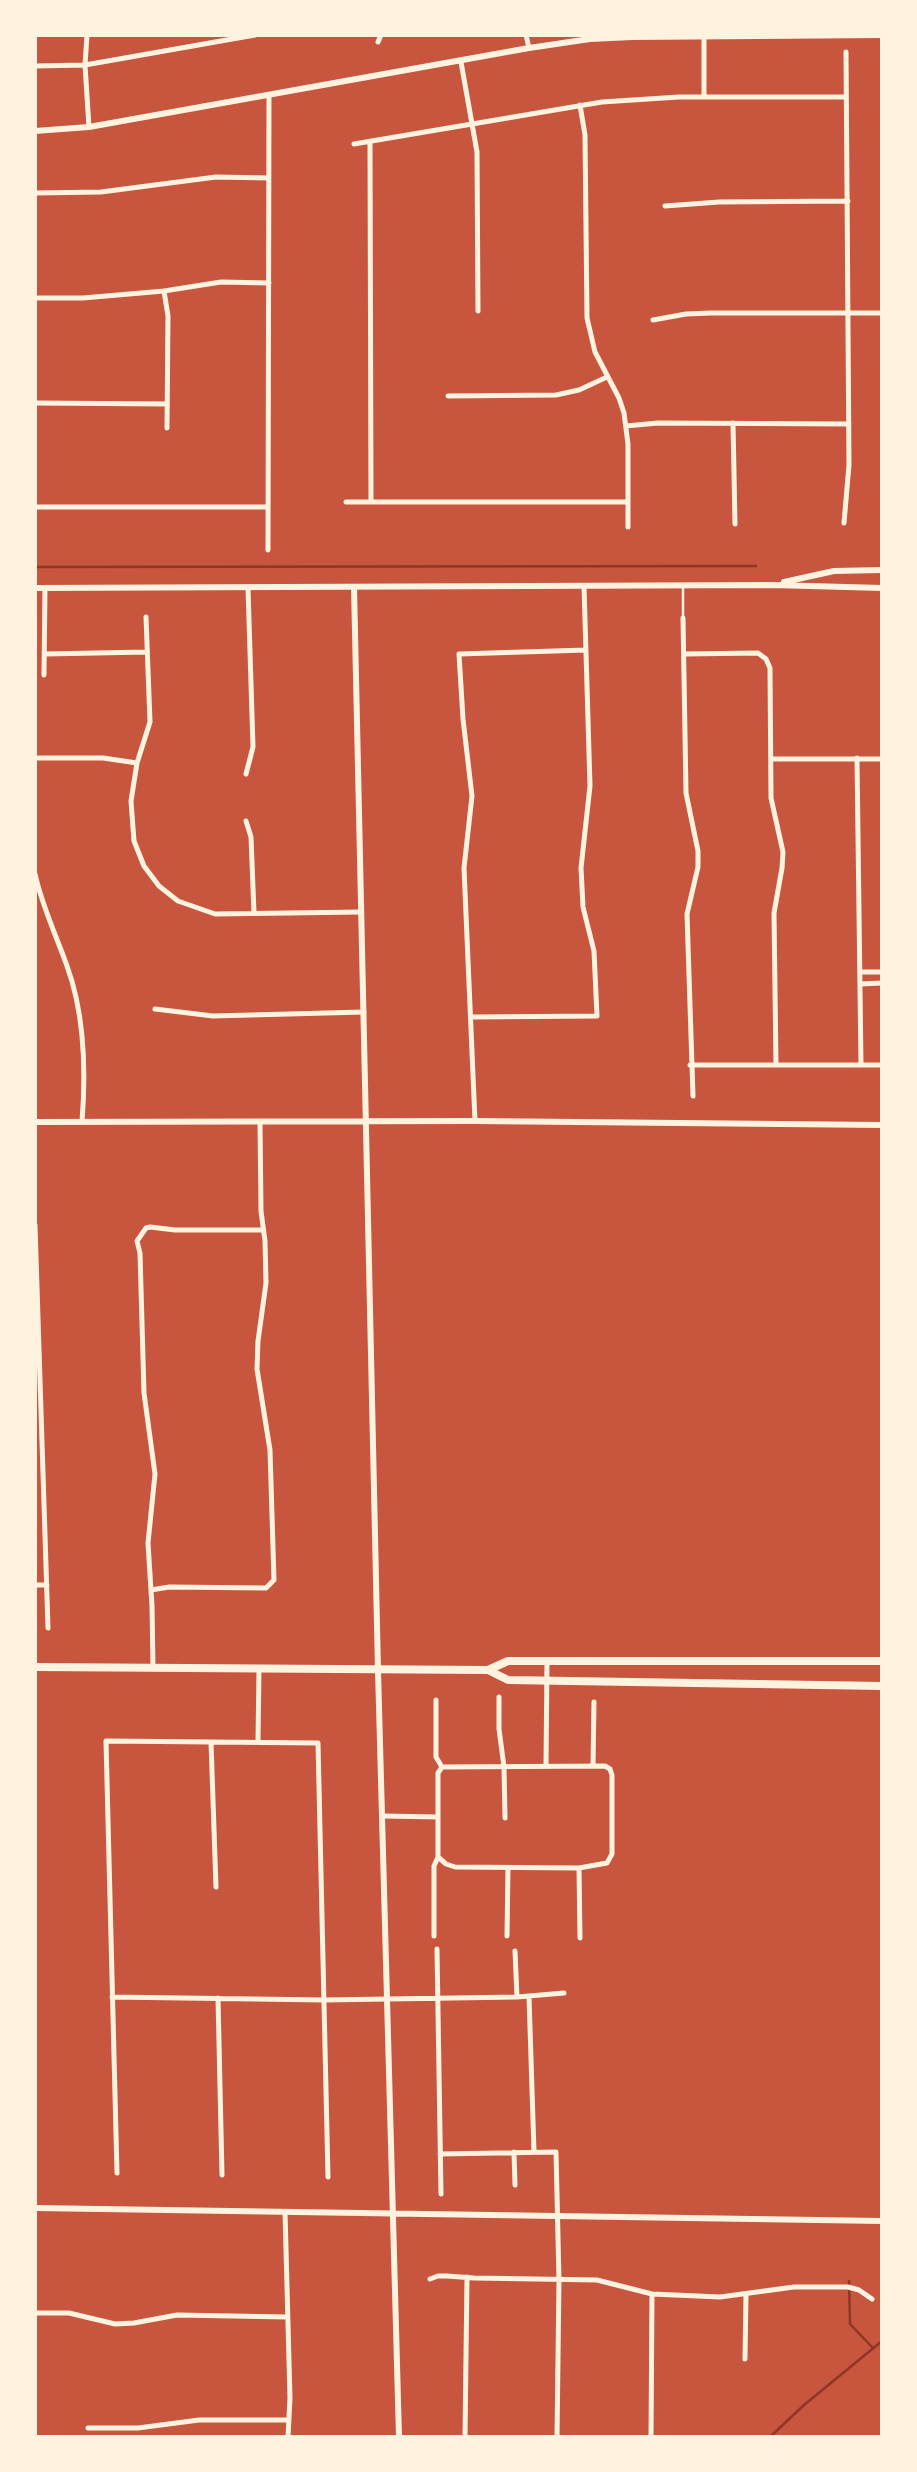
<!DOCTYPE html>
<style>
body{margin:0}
#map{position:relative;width:917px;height:2472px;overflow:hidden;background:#c8553d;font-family:Overpass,sans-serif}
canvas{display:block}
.frame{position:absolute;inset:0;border:37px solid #fff3e0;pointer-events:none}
</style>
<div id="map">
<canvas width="917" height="2472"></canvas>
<div class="frame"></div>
</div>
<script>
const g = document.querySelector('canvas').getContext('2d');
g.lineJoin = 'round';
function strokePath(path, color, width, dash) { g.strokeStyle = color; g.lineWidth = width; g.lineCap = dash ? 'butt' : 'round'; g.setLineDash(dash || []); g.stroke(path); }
const stream = new Path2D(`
 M35,567L756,566
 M849,2281L850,2324L873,2348
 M770,2437L804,2405L882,2341`);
const service = new Path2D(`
 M683,618V586`);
const minor = new Path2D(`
 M87,35L85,65L89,127
 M526,35L529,48
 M378,42L381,35
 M461,62L477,152L478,311
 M35,66L85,65L255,35
 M704,97V36
 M580,105L585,135L587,318L595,352L619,398L624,413L628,444V527
 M370,142L371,502
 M354,144L602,102L679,97H846
 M35,193L101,192L216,177L269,178
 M665,206L719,202L848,201
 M164,291L168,316L167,428
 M35,298H83L164,291L221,282L269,283
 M653,320L686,314L711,313H882
 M448,396L556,395L579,390L607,377
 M35,403L167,404
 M733,423L735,524
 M626,426L658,423L849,424
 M346,502H628
 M35,507H268
 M844,523L849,465L846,52
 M268,550L269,96
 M146,617L150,722L137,763L131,801L134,841L144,866L159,886L178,901L215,914L361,912
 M683,618L686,793L698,851V867L687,914L693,1096
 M45,654L147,652
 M684,654L758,653L766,659L770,668L771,798L783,852L782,868L774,913L776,1065
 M44,675L45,588
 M35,758H103L137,763
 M857,758L861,1065
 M771,759H882
 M246,774L253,747L248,588
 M246,821L251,837L254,913
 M35,874C42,906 56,935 67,966C85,1015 86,1071 82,1122
 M860,972H882
 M860,984L882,983
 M155,1009L213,1016L364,1012
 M472,1017L597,1016L594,951L583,907L581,868L590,786L584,586
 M690,1065H882
 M475,1121L464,868L472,796L463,719L459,654L586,650
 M35,1225L48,1628
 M35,1585H47
 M151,1590L169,1587L266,1588L274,1580L270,1450L257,1369L258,1341L266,1283L265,1241L261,1211L260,1123
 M153,1668L152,1606L148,1543L155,1474L144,1393L140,1253L137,1241L146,1228L150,1227L175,1230H263
 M499,1697V1729L504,1767L505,1818
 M436,1700V1757L442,1767
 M211,1742L216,1887
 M258,1742L259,1669
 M546,1766L547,1661
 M593,1766L594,1702
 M384,1816L438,1817
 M438,1857L446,1864L455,1867L579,1868L607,1863L612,1854V1775L610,1769L605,1766L442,1767
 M579,1868L580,1938
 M434,1936V1866L438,1857V1773L442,1767
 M507,1936L508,1868
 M437,1949L441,2194
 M515,1951L517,1997
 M529,1996L534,2152
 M112,1997L324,2000L517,1997L564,1993
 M218,1998L222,2175
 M514,2152L515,2185
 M440,2154L556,2152L559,2280L557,2437
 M117,2173L106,1741L318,1743L328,2177
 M285,2212L290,2398L288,2437
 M430,2279L438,2276H447L474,2278L597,2280L652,2294L720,2297L794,2287H848L859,2290L872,2299
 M35,2313H69L115,2324L134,2323L177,2315L287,2317
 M745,2359L746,2295
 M88,2428H138L199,2420H289
 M465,2437L467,2277
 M651,2437L652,2294`);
const tertiary = new Path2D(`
 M35,131L89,127L529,48L590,39L632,37L882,35
 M784,582L834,571L882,570
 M354,587L378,1670L399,2437
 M35,588L773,585L882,588
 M35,1122L475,1121L882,1125
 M35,2208L882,2221`);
const primary = new Path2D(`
 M35,1667L488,1670L508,1661H882
 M488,1670L508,1680L882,1686`);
strokePath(stream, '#8f3625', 2.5);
strokePath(service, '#fff3e0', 2.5);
strokePath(minor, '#fff3e0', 5);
strokePath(tertiary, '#fff3e0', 6);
strokePath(primary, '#fff3e0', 8);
</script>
